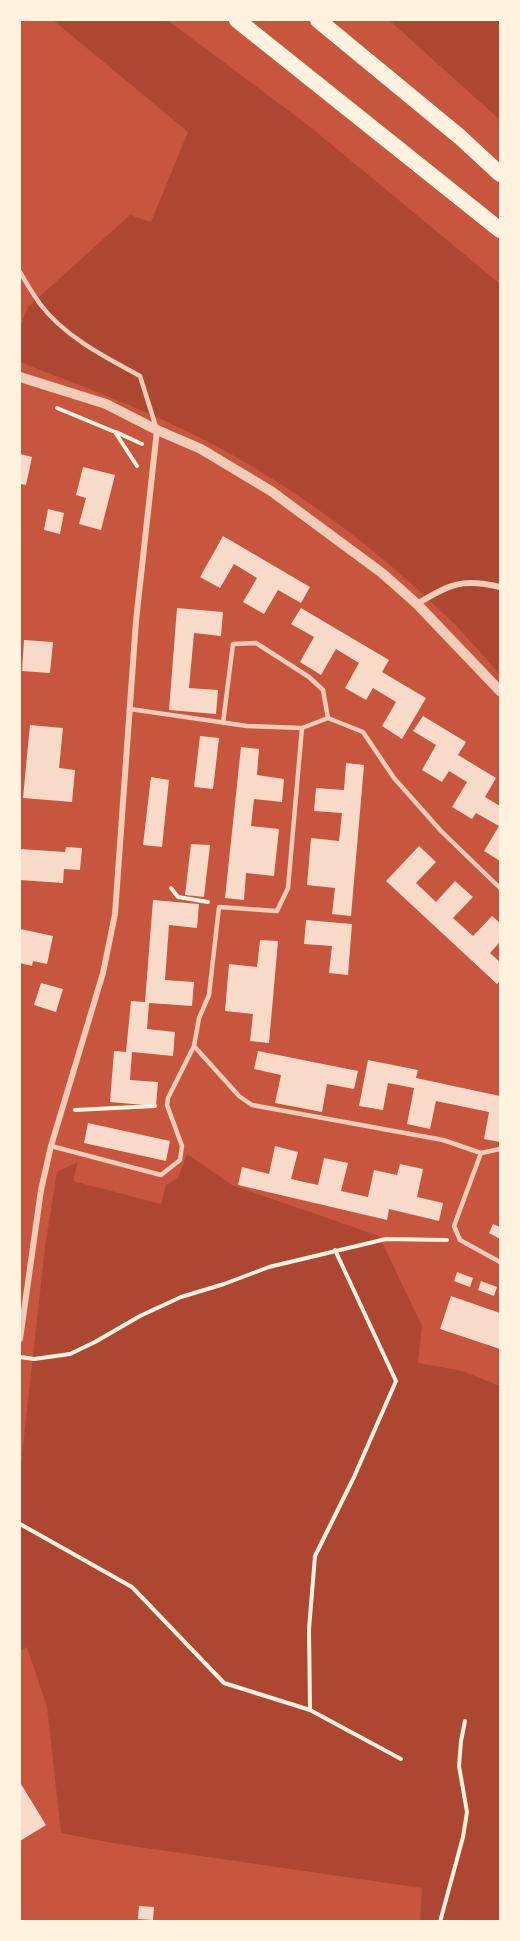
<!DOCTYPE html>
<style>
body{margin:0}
#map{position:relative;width:520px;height:1941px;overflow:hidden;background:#c8553d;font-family:"PT Sans",sans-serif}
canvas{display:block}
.frame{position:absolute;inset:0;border:21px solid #fff3e0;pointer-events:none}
</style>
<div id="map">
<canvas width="520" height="1941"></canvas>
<div class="frame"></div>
</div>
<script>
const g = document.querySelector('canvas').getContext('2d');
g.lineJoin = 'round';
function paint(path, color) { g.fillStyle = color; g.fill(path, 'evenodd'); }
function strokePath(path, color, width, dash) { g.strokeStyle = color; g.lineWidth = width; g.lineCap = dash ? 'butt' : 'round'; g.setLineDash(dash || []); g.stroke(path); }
const green = new Path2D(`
 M53,20H167L308,125L500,284V675C483,656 467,636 448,618C380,551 301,492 216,446C153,412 86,388 20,362V327L28,307L130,215L151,222L188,132Z
 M389,20H500V120Z
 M187,1154L232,1185L379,1236L422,1326L418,1363L462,1371L500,1386V1921H420L422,1888L118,1844L61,1833L47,1707L27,1647L20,1651V1473L45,1247L57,1172L78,1162L73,1181L161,1204L166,1185L178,1178Z`);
const building = new Path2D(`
 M20,454L32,457L26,485L20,484Z
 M83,467L115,475L101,530L79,524L86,498L76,495Z
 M48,509L64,513L60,534L44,530Z
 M223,536L310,587L301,603L278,590L264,614L243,602L257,578L234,564L220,588L200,577Z
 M177,608L223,612L221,636L194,633L189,688L218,690L216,714L169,710Z
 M301,608L389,660L382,672L426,698L402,739L382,726L396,702L373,688L366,700L345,688L359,663L336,649L321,675L300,662L314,637L291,624Z
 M24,640L53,642L50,673L22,671Z
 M423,716L466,742L458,755L496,778L485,797L500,806V861L484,851L499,826L476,813L472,819L452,807L467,782L449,771L442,782L422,770L436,745L413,731Z
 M30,725L63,728L59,768L75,770L72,802L23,798Z
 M200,736L219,738L213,789L194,787Z
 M241,747L259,749L257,775L284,779L282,802L254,799L251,826L279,829L274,876L246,873L244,900L225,898Z
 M346,763L364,765L351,916L332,914L335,888L307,885L311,838L339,841L342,813L314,811L316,788L344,790Z
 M151,777L169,780L162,847L143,845Z
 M191,844L210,845L204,897L185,895Z
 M419,846L436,862L416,883L436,902L455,881L473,897L453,918L473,936L492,916L500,923V942L490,953L500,962V981L497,984L386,881Z
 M66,847L82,848L80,870L64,869L63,883L20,880V849L65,852Z
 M153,900L199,904L197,928L169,925L165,980L194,982L192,1006L149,1003L147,1029L175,1032L173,1056L132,1052L130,1080L158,1082L156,1106L110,1102L114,1051L126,1052L131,1001L145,1002Z
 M306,920L352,924L348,975L329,973L332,946L304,944Z
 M20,929L53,936L47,964L33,961L32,966L20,963Z
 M260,940L278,941L269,1043L250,1041L253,1014L225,1011L229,964L257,967Z
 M41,983L63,989L56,1012L34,1005Z
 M258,1051L358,1071L354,1089L327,1084L322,1112L275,1103L281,1075L254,1069Z
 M368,1060L418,1070L416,1078L500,1096V1142L484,1139L489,1112L436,1101L430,1129L407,1124L414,1088L388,1083L383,1110L359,1106Z
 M88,1123L170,1141L166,1161L84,1143Z
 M275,1146L298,1152L291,1179L318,1185L324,1158L348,1163L341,1191L368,1197L374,1170L397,1175L400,1164L423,1169L417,1197L443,1203L439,1221L389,1209L387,1220L238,1185L242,1167L269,1174Z
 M493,1224L500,1227V1239L489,1233Z
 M457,1272L473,1278L470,1287L454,1281Z
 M481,1281L497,1287L494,1296L478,1290Z
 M451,1296L500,1313V1349L440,1329Z
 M21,1784L46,1825L20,1841V1785Z
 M139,1906L154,1907L153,1920L138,1919Z`);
const path = new Path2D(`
 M57,408L115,432L137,466
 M116,432L142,444
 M171,888L178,897L208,902
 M75,1110L155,1106
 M20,1357L34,1359L70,1354L95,1342L140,1316L181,1297L224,1284L269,1267L386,1239L447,1240
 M20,1524L132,1587L224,1683L310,1710L401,1759
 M310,1710L309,1629L315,1556L354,1477L396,1381L335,1250
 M440,1922L463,1837L467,1812L459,1766L461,1741L465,1721`);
const service = new Path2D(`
 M20,272C26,283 33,294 40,304C65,337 105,357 140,376L156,427
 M130,709L247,726L302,728L328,718L323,690L309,677L256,643L233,644L223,723
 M328,718L363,732L394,778L441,831L500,888
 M194,1046L239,1096L252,1105L443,1140L481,1153L454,1226L460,1240L500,1262
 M51,1146L161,1175L180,1160L182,1146L167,1105L168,1098L194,1046L199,1018L209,995L219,907L277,911L288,888L302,728
 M481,1153L500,1149`);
const minor = new Path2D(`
 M417,604C450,584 462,578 500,587
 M20,1339L41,1190L51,1146L103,973L115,914L136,621L157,430`);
const tertiary = new Path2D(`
 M20,377L106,404L157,430L201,449L271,491L382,573L417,604L500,691`);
const motorway = new Path2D(`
 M237,20L500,230
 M318,20L460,137L500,174`);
paint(green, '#ae4732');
paint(building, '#f7dbc8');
strokePath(path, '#fff3e0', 4);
strokePath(service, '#f1ccb7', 4.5);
strokePath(minor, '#f1ccb7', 6);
strokePath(tertiary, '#f1ccb7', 10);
strokePath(motorway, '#fff3e0', 16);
</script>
